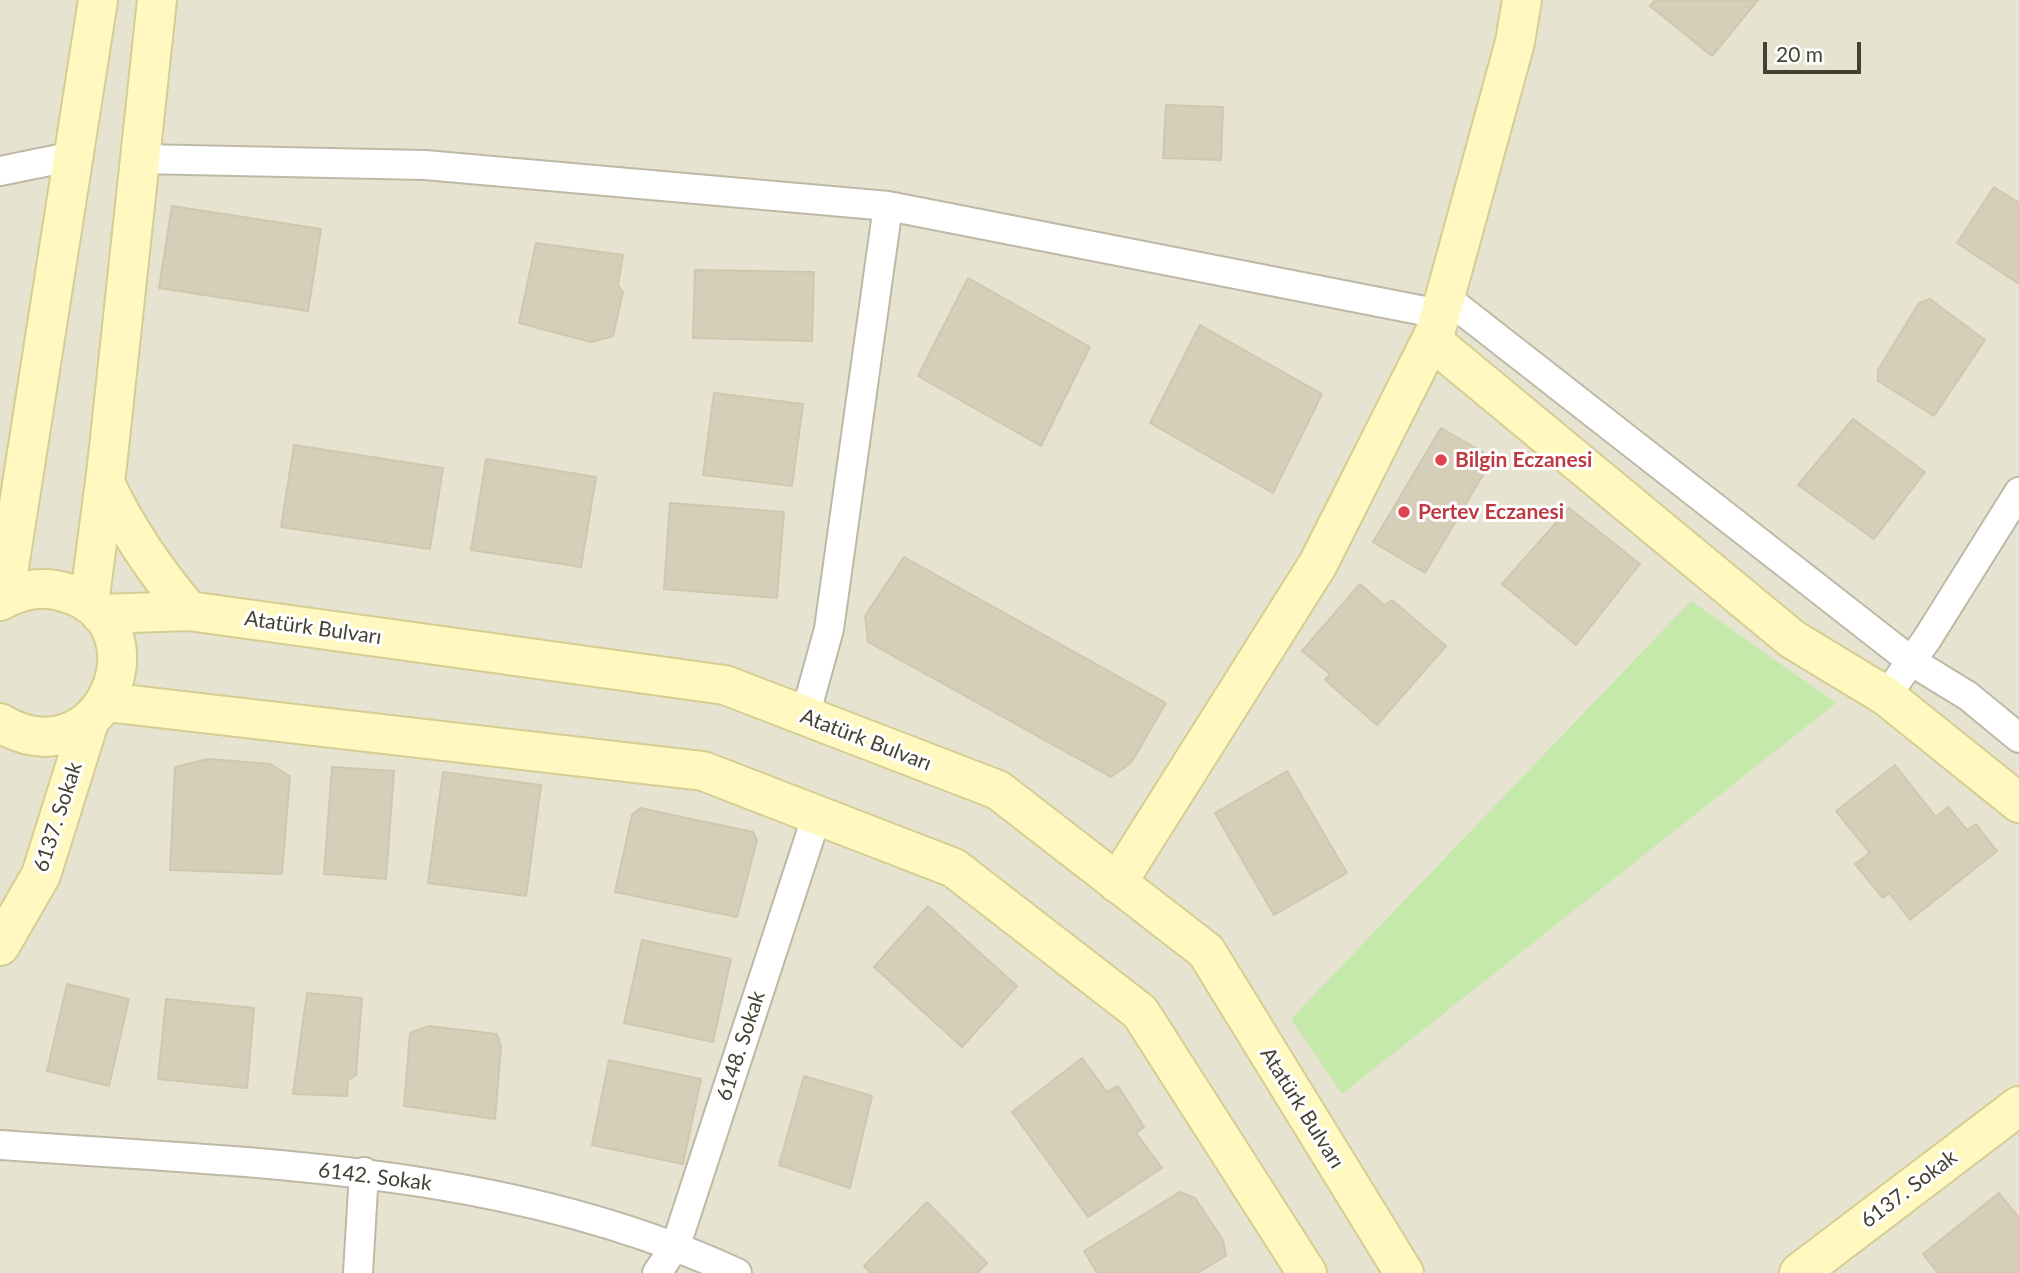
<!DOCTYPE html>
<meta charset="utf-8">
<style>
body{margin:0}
#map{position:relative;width:2019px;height:1273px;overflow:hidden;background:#f3f0e4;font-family:Lato,sans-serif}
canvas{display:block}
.scale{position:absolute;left:1763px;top:42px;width:98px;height:32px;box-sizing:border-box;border:4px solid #454133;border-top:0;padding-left:9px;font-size:21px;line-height:24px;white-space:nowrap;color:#454133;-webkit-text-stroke:5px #fff;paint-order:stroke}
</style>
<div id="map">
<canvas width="2019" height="1273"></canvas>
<div class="scale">20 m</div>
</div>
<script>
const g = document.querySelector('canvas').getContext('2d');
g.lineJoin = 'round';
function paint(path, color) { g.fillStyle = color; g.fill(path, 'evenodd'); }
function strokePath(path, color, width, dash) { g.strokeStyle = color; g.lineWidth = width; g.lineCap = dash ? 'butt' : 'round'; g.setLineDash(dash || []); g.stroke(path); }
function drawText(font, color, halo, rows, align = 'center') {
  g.font = font + ' Lato,sans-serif'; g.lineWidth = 6; g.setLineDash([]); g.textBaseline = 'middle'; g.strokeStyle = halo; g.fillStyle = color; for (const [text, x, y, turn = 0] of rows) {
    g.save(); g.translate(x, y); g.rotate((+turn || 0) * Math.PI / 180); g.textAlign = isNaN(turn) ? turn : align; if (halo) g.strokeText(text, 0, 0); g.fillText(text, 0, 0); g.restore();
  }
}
const residential = new Path2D(`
 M0,0H2019V1273H0Z`);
const green = new Path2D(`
 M1691,601L1836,703L1342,1094L1291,1019Z`);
const building = new Path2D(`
 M1655,0H1758L1712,56L1650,6Z
 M1166,105L1223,107L1221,160L1163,158Z
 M1994,187L2019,203V284L1957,243Z
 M172,206L321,229L308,311L159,288Z
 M536,243L623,255L618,285L623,292L613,336L591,342L519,323Z
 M695,270L814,272L812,341L693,338Z
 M968,278L1090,347L1041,446L918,376Z
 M1930,299L1985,340L1934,416L1878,381V370L1919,303Z
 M1200,325L1322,394L1273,493L1150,423Z
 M714,393L803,404L792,486L703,475Z
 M1853,419L1925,472L1874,539L1798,485Z
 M1441,428L1493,458L1425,573L1373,542Z
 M294,445L443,468L430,549L281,527Z
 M486,459L596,477L581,567L471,550Z
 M670,503L784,512L777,598L664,589Z
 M1569,508L1640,564L1576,645L1502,584Z
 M904,557L1166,703L1131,763L1111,777L868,642L865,616Z
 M1360,584L1384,605L1392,600L1446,646L1377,725L1325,680L1330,674L1302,651Z
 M208,759L270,764L290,776L282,874L170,870L175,767Z
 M1895,765L1936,817L1948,807L1967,830L1976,824L1997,851L1910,920L1889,893L1883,898L1855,864L1870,853L1836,811Z
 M332,767L394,771L386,879L324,874Z
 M1287,771L1347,873L1274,915L1215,813Z
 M443,772L541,785L526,896L428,883Z
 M640,808L753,832L757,840L737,917L615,892L632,815Z
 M928,906L1017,986L962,1047L874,967Z
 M642,940L731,959L713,1042L624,1023Z
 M67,984L129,999L109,1086L47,1071Z
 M307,993L362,998L356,1075L348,1080L347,1096L293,1094Z
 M166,999L254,1008L247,1088L158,1079Z
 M429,1026L497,1034L501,1047L495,1119L404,1106L410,1033Z
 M1082,1058L1107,1092L1118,1086L1144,1127L1136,1133L1162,1168L1088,1217L1012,1112Z
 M609,1060L701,1079L683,1164L592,1145Z
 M804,1076L872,1096L850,1188L779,1165Z
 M1180,1192L1195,1198L1223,1240L1226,1256L1197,1273H1097L1084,1251Z
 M1999,1193L2019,1218V1273H1938L1923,1254Z
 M927,1202L987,1263L977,1273H871L864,1266Z`);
const street = new Path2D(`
 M140,159L425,165L888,206L829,629L805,716
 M0,171L74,156
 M888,206L1440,314
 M1445,297L1911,661L1968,696L2019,738
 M1886,696L1927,639L2019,492
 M0,1145C249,1163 507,1166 737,1273
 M358,1273L364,1172
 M657,1273L676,1245L817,815`);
const secondary = new Path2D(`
 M1431,340L1792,639L1886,696L2019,803
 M105,483C127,530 155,571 189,611
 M4,599L98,0
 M0,601C22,589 43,585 67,593C167,623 103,784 0,723
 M89,604L107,466L157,0
 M100,614L189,611L725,685L998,790L1206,951L1404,1273
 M106,702L703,771L954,868L1140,1012L1307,1273
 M1117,883L1318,564L1436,330L1515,42L1522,0
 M0,946L41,875L89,722
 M1799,1273L2019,1106`);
const markers = [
 [1441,460,7,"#e0444e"],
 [1404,512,7,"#e0444e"]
];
const healthNames = [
 ["Bilgin Eczanesi",1455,460],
 ["Pertev Eczanesi",1418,512]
];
const streetNames = [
 ["Atatürk Bulvarı",313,628,8],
 ["Atatürk Bulvarı",866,740,21],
 ["6137. Sokak",58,817,-72],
 ["6148. Sokak",741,1046,-72],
 ["Atatürk Bulvarı",1302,1108,58],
 ["6142. Sokak",375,1177,7],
 ["6137. Sokak",1909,1189,-37]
];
paint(residential, '#e7e3d1');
paint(green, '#c4e9aa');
paint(building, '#d5ceb9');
strokePath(building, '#d0c7ac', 2);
strokePath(street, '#beb9a6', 32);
strokePath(secondary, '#d5cd91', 42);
strokePath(street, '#fff', 28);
strokePath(secondary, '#fff9c1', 38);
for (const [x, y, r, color] of markers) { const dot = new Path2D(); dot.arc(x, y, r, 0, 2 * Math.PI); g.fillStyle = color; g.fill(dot); strokePath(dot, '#fff', 2.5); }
drawText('bold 21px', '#be3a42', '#fff', healthNames, 'left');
drawText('21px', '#454133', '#fff', streetNames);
</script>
